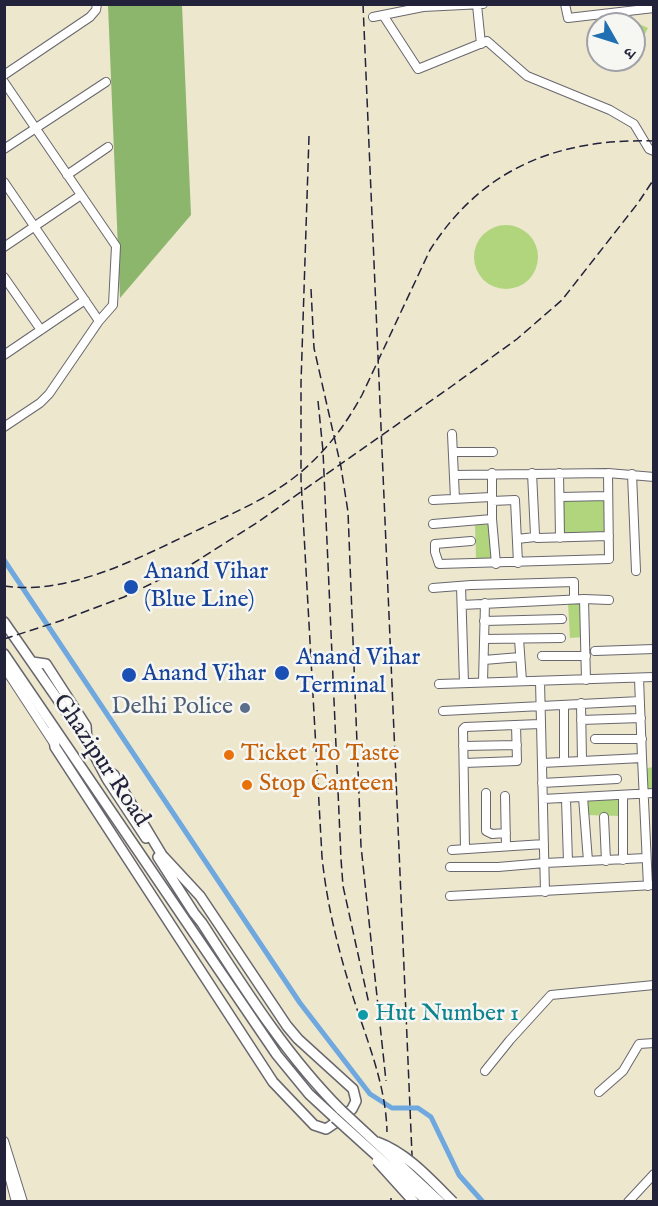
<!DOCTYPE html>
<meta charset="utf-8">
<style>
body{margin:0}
#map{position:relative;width:658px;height:1206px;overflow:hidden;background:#ede7cd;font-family:"IM FELL English","Noto Serif Devanagari",serif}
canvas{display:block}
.frame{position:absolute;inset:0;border:6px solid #22223b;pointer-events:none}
.north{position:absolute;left:586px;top:12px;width:60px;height:60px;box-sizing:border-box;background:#f6f6f2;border:2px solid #a1a1a9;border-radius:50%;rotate:129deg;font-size:16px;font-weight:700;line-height:24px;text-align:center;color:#22223b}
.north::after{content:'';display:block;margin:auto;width:21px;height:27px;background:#1f6fb2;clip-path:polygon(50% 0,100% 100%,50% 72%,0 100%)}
</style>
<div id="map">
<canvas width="658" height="1206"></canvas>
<div class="frame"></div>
<div class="north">उ</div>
</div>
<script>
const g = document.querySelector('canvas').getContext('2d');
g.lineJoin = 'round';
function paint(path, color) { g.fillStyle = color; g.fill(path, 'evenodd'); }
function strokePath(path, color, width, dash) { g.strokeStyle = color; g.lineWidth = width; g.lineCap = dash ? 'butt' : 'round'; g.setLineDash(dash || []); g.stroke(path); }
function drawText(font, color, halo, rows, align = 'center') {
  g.font = font + ' "IM FELL English",serif'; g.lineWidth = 5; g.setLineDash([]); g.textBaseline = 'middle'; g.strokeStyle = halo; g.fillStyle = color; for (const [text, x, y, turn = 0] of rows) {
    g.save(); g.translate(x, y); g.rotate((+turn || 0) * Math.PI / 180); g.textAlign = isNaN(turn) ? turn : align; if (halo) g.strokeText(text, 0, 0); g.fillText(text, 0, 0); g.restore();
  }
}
const green = new Path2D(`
 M635,22L648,28L637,49L634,48Z
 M474 257a32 32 0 1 1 64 0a32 32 0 1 1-64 0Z
 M607,500L608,533H561V501Z
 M493,524V558L476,559L475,525Z
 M583,602L584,637L570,638L568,603Z
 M653,767V788L643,789L642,769Z
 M618,799L620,816L586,815V801Z`);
const forest = new Path2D(`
 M108,5H182L191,215L120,298Z`);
const canal = new Path2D(`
 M4,560L300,1003L370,1094L392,1108H418L431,1117L459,1175L483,1202`);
const minor = new Path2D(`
 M565,4L568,18L654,8
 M477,5L481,44
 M383,15L423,7L483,4
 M373,17L383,15L418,69L487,41L527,76L610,110L634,124L649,149L654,151
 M4,75L90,17L96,10L97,4
 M4,82L116,246L113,305L99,321L49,394L40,403L4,427
 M4,149L106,82
 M67,175L108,147
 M4,182L99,321
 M4,247L81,195
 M4,277L41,330
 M4,355L85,300
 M452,434L455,499
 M453,452H493
 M492,473V519L496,564
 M532,473L535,535L537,538L609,536
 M559,473L560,538
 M608,473L654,477
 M632,474L636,571
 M455,475L608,473L609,559L439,564L435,552V544L471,541
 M560,497L608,496
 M433,500L491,497
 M492,501L515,500L518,563
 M433,524L492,519
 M517,539L535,537
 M461,586L464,683
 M433,588L471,585L574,582V599
 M584,599L586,680
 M462,605L584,599L609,600
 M484,621L562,619
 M484,639L561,638
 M519,639L522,681
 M595,651L654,649
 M542,656H586
 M484,660L520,657
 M4,667L55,745
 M540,681L545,892
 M483,682L485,603
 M439,684L654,677
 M581,703L582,761
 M443,711L640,701
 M581,720L641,718
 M595,739H642
 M463,746L517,745
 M642,758L648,886
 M564,762V705
 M464,763L517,761L516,725
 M542,763L642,758L639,678
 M542,783L617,779
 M486,793V831L492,834L506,833
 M505,796L506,846
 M583,797L588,861
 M543,799L654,793
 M566,799L568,862
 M604,817L606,861
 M465,849L463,729L465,727L540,724
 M452,850L544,844
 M623,860V795
 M450,867H498L545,863L646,858
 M450,896L654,885
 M485,1071L510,1040L551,995L654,985
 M599,1092L623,1071L639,1044L654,1043
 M4,1141L23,1202
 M4,1157L16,1202
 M628,1202L654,1174`);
const major = new Path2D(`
 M4,622L88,743L107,779L146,838
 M4,654L277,1055L309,1094L335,1118
 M32,662L46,664L86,726L87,741
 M53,726L55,747L273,1082L314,1125L326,1129L344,1117L352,1109L356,1101L353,1089L298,1039L287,1026L200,896L162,855L114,775L101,766
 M158,857L194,913L202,923C244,988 286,1055 341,1110`);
const rail = new Path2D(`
 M363,4L414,1202
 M309,136L301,383V480L322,857C327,906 339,953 354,1000C368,1043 386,1086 387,1132
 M311,289L314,348L341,467L348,512L361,846L386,1081
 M318,401L323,451L341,859L343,886L369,1004
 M4,586C70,596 142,556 200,529C233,513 267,499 296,476C324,454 345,426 362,395L430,250C482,168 559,138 654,141
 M4,639L60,621L124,597L192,564L258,522L452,386L517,339L562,300L638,203L654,179
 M391,1198V1202`);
const majorBridge = new Path2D(`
 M341,1110L440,1202
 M335,1118L428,1202
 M377,1142C407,1153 430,1179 453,1202
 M377,1161L414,1202`);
const markers = [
 [131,587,8,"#1a4fb4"],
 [282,673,8,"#1a4fb4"],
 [129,675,8,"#1a4fb4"],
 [245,708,6,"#5c6f8a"],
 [229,755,6,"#e8710a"],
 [247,785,6,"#e8710a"],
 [363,1015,6,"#0f9aa8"]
];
const transitNames = [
 ["Anand Vihar",144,573],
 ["(Blue Line)",144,601],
 ["Anand Vihar",296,659],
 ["Terminal",296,687],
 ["Anand Vihar",142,675]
];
const serviceNames = [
 ["Delhi Police",233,708]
];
const foodNames = [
 ["Ticket To Taste",241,755],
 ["Stop Canteen",259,785]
];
const streetNames = [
 ["Ghazipur Road",100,761,56]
];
const cultureNames = [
 ["Hut Number 1",375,1015]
];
paint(green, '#b1d57d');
paint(forest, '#8cb66c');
strokePath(canal, '#6ea8de', 5);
strokePath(minor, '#69676e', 10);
strokePath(major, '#69676e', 12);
strokePath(minor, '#fff', 8);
strokePath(major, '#fff', 9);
strokePath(rail, '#22223b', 1.5, [9, 4.5]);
strokePath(majorBridge, '#69676e', 12, []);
strokePath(majorBridge, '#fff', 9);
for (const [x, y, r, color] of markers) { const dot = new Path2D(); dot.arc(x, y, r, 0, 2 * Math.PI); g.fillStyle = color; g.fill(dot); strokePath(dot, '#f6f6f2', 2); }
drawText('24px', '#164399', '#f6f6f2', transitNames, 'left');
drawText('24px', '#4e5e75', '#f6f6f2', serviceNames, 'right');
drawText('24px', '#c56008', '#f6f6f2', foodNames, 'left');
drawText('24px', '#22223b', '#f6f6f2', streetNames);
drawText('24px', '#0d838f', '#f6f6f2', cultureNames, 'left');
</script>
